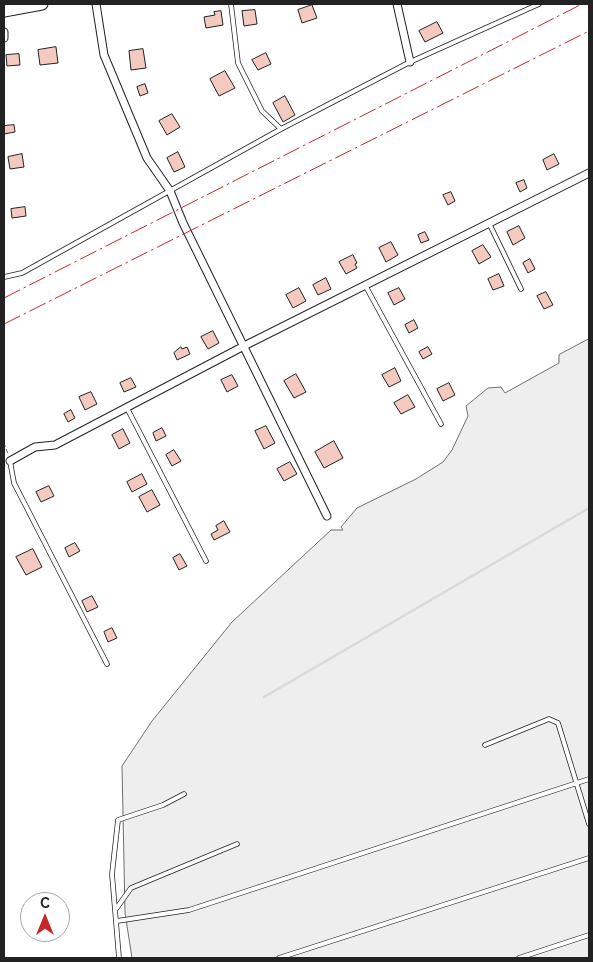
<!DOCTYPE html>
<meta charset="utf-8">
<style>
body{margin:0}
#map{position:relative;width:593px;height:962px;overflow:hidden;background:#fff;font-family:Raleway,sans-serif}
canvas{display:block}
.frame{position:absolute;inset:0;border:5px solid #222;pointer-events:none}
.north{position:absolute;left:20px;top:892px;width:50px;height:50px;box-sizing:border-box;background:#fff;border:1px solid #a7a7a7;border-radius:50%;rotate:0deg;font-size:14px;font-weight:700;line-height:20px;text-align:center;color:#222}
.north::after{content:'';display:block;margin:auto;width:18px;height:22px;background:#c62828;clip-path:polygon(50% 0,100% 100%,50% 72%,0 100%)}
</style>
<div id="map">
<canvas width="593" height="962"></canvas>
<div class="frame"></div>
<div class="north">С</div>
</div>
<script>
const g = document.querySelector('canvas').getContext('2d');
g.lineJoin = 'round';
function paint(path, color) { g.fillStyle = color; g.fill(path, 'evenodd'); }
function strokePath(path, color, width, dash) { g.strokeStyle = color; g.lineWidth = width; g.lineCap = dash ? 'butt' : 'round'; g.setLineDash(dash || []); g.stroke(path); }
const green = new Path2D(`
 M589,339V958H132L125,913L122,766L152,721L232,622L331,530H343L341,527L357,508L416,479L443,462L452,450L468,416L466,406L488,388L501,387L505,393L559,363V355Z`);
const stream = new Path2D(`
 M264,697L589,508`);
const building = new Path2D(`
 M312,5L317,18L302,23L298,10Z
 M255,10L257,24L244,26L242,11Z
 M221,11L223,25L206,28L204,17L215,15L214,12Z
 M437,22L443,33L425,42L419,31Z
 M56,47L58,63L40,65L38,50Z
 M143,49L146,68L131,70L129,51Z
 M266,53L271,64L258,70L252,60Z
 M19,54L20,65L7,66L6,55Z
 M225,71L235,88L219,96L210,79Z
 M145,84L148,93L140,96L137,87Z
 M285,96L295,115L283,122L273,103Z
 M172,114L180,127L167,135L159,121Z
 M14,125L15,132L4,134V126Z
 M178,152L185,167L174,172L167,158Z
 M22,154L24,167L10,169L8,157Z
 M554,154L559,164L547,170L543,160Z
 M524,180L527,188L520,192L516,183Z
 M451,192L455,201L448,205L443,195Z
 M25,207L26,216L12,218L11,209Z
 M519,226L525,238L513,245L507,232Z
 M425,232L429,240L421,243L418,235Z
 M391,242L398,255L386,262L379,248Z
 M483,245L491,257L479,264L472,251Z
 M353,255L357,263L355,264L357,268L346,274L339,262Z
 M530,259L535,269L528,273L523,263Z
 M499,274L504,286L493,290L488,279Z
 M326,278L331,289L318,295L313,285Z
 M299,288L306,301L293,308L286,295Z
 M399,288L405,299L394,305L388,293Z
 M546,292L553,305L544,309L537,296Z
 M414,320L418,328L409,333L405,325Z
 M213,331L219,343L208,349L201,337Z
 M181,347L182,349L187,347L190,354L177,360L174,353Z
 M428,347L432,354L423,359L419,352Z
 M395,368L401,381L389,387L382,375Z
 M296,374L306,392L294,398L284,381Z
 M232,375L238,386L227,392L221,380Z
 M131,378L136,387L124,392L120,383Z
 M449,383L455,395L443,401L437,389Z
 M91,392L97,404L85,410L79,397Z
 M408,395L415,407L401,414L394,403Z
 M71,410L75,418L68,422L64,414Z
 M266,426L275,443L264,449L255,431Z
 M162,428L166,436L156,441L153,433Z
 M123,429L130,443L119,449L112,435Z
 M334,441L343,458L324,468L315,452Z
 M174,450L181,461L172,466L166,455Z
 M290,462L297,474L284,481L277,469Z
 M142,474L147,484L132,492L127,482Z
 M49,486L54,496L41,502L36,492Z
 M152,490L160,505L147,512L139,497Z
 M224,521L230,532L214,540L211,534L218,530L216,526Z
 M75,543L80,551L69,557L65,548Z
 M33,549L42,567L26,575L16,557Z
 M180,554L187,566L179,570L173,558Z
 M92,596L98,607L87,612L82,601Z
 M112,628L117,638L108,642L104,632Z`);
const path = new Path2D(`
 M4,443L8,454`);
const lane = new Path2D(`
 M231,4L238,63L262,111L281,129
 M489,223L521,289
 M4,277L22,273L281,129L410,62L539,4
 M365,285L441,424
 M127,408L206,561
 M10,461L14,483L107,664
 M485,745L549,719L558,723L589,824
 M116,909L131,888L237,844
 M117,921L189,910L589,779
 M119,958L112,874L118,820L163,805L184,794
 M279,958L589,858
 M519,958L589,935`);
const street = new Path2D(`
 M96,4L104,55L147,158L170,191L183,223L327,516
 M397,4L410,62
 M4,32V38
 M10,461L35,447L55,445L244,346L589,173`);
const primary = new Path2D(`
 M4,11L42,4`);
const power = new Path2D(`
 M4,298L582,4
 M4,324L589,31`);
paint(green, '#eee');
strokePath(green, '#6f6f6f', 1);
strokePath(stream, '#d9d9d9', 2.5);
paint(building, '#f3c9c0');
strokePath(building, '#222', 1);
strokePath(lane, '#222', 5.5);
strokePath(street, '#222', 9);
strokePath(primary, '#222', 13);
strokePath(path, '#646464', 1, [4, 2.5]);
strokePath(lane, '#fff', 4);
strokePath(street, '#fff', 7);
strokePath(primary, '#fff', 11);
strokePath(power, '#c62828', 1, [18, 4, 2.5, 4]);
</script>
